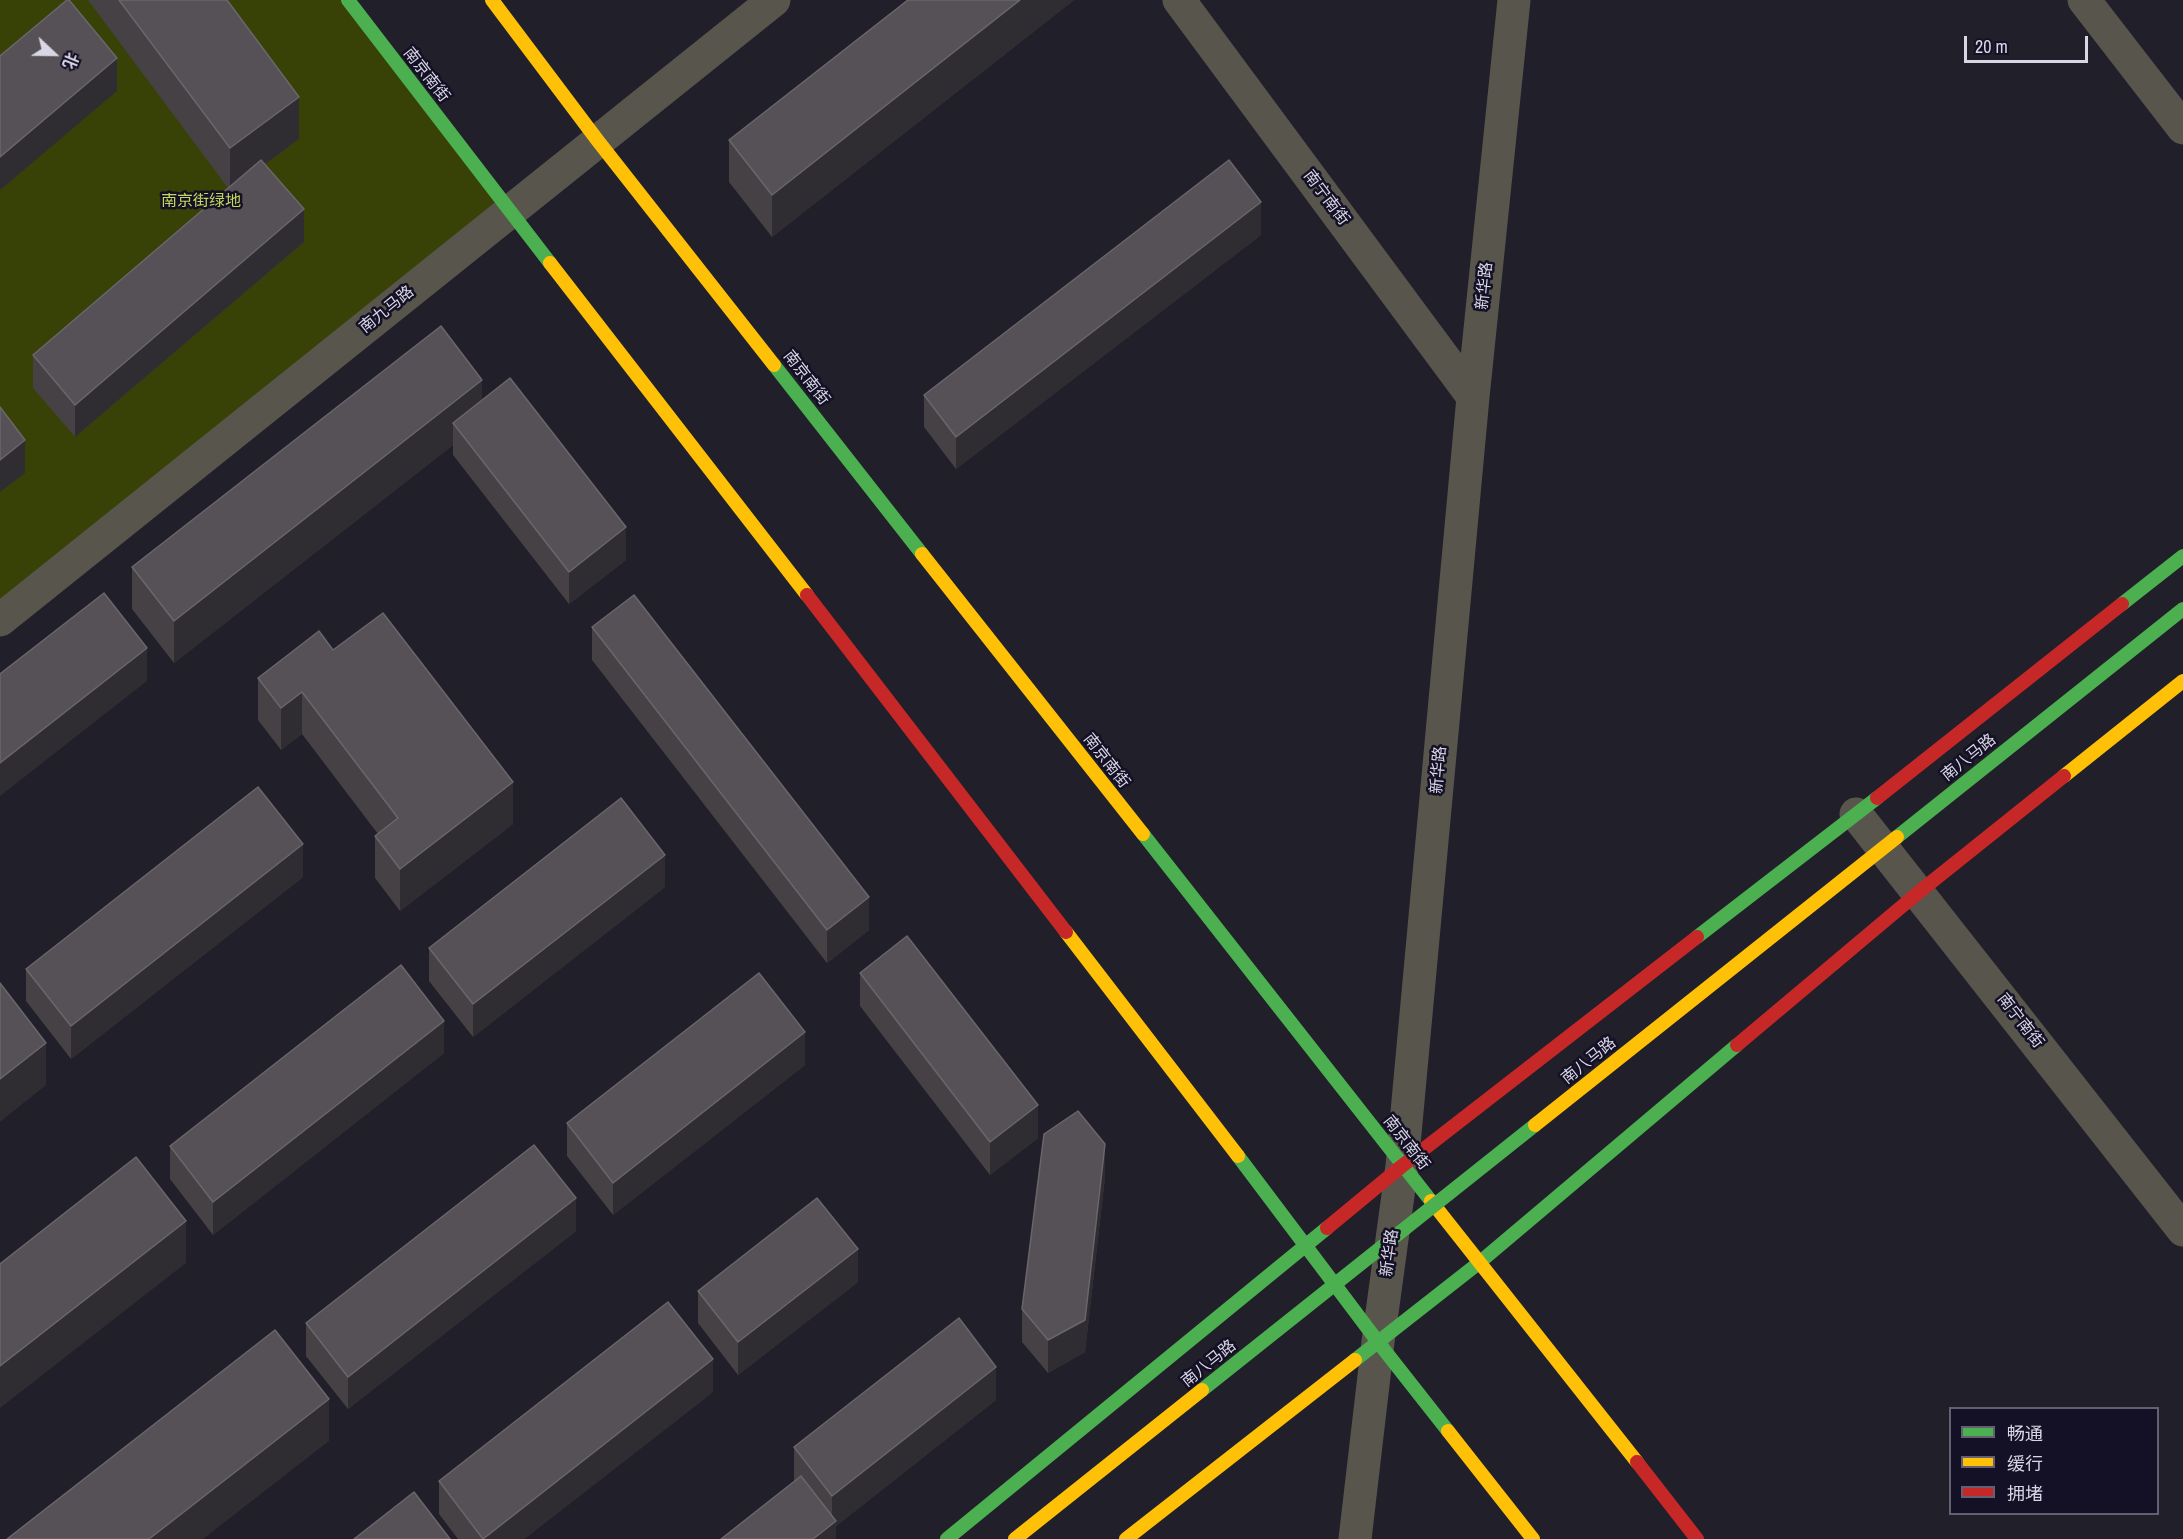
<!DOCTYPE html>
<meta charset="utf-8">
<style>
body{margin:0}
#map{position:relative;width:2183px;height:1539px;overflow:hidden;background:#201f2a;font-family:"Archivo Narrow","Noto Sans SC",sans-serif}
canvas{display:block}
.legend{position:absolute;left:1949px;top:1407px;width:210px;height:108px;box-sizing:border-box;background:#141025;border:2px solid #636072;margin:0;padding:8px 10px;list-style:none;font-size:18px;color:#d9d7e6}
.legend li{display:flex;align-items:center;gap:12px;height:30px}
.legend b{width:30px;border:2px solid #636072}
.north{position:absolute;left:24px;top:24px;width:60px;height:60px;-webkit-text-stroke:4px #141025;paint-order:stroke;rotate:112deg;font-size:16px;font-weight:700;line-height:24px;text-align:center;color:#d9d7e6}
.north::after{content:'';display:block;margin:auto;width:21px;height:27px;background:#d9d7e6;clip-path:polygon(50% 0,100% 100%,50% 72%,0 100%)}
.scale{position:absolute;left:1964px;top:36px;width:124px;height:27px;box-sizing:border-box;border:3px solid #d9d7e6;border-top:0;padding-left:8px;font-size:18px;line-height:21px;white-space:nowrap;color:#d9d7e6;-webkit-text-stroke:4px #141025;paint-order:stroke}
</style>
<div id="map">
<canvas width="2183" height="1539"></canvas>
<ul class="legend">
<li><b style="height:8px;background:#4caf50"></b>畅通</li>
<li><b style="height:8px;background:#ffc107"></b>缓行</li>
<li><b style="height:8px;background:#c62828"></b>拥堵</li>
</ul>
<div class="north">北</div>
<div class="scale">20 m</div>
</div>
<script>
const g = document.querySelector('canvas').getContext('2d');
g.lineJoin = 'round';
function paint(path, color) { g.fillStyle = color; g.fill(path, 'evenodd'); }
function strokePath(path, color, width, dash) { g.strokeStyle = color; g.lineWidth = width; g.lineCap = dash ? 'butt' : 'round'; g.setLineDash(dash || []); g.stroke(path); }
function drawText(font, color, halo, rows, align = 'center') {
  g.font = font + ' "Archivo Narrow","Noto Sans SC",sans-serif'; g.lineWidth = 5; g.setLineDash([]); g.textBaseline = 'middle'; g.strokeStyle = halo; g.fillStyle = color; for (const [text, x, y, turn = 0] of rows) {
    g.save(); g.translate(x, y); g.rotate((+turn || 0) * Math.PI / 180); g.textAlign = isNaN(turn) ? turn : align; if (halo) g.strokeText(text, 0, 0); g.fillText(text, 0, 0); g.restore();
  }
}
const green = new Path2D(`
 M0,0H348L510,211L0,620Z`);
const street = new Path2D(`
 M1179,0L1473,397
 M2084,0L2183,128
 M0,620L774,0
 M1856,814L2183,1230
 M1355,1539L1378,1342L1402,1166L1473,397L1514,0`);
const fast = new Path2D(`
 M348,0L550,263
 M774,365L922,554
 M2122,604L2183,556
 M1143,834L1431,1201
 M1697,937L1877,798
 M1238,1156L1378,1342L1448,1431
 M1355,1360L1480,1262L1737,1045
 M947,1539L1327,1228`);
const slow = new Path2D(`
 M492,0L598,141L774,365
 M550,263L807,595
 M922,554L1143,834
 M2064,776L2183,681
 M1066,932L1238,1156
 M1431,1201L1637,1462
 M1448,1431L1533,1539
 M1126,1539L1355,1360`);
const jam = new Path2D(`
 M807,595L1066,932
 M1877,798L2122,604
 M1737,1045L1919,892L2064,776
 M1327,1228L1402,1166L1697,937
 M1637,1462L1697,1539`);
const fastBridge = new Path2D(`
 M1897,837L2183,609
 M1202,1390L1535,1125`);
const slowBridge = new Path2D(`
 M1535,1125L1897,837
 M1015,1539L1202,1390`);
const wall = new Path2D(`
 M88,0H227L299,139L265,164L304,242L75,437L33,388V355L228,188Z
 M908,0H1074L772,237L729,182V140Z
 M1261,235L956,469L924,427V395Z
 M482,400L626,560L569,604L453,455V445L174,663L132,609V567Z
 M592,627L869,930L827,963L592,660Z
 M333,650L513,824L400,911L375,878V836L378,834L302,734L281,750L258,720V678Z
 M303,877L71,1059L26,1001V969Z
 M665,887L473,1037L429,981V948Z
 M860,973L1038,1138L990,1175L860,1006Z
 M444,1053L213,1235L170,1179V1146Z
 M805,1065L613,1215L567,1156V1123Z
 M1105,1177L1085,1352L1048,1373L1022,1342V1309Z
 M576,1231L348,1409L306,1356V1323Z
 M858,1282L738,1375L698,1323V1291Z
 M713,1392L524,1539H458L439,1514V1481Z
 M996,1400L836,1526V1539L794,1480V1447Z`);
const shadedWall = new Path2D(`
 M1020,0H1074L772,237V195Z
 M117,58V91L0,190V157Z
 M299,97V139L230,190V148Z
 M1261,202V235L956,469V437Z
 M304,209V242L75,437V405Z
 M482,380V422L453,423V445L174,663V621Z
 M25,440V473L0,492V460Z
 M626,527V560L569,604V572Z
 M147,648V681L0,796V763Z
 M302,692V734L281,750V708Z
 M513,782V824L400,911V869Z
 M303,844V877L71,1059V1026Z
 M665,855V887L473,1037V1004Z
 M869,897V930L827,963V930Z
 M444,1021V1053L213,1235V1202Z
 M805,1032V1065L613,1215V1183Z
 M46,1043V1085L0,1122V1079Z
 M1038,1105V1138L990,1175V1142Z
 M1105,1144V1177L1085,1352L1048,1373V1340Z
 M576,1198V1231L348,1409V1377Z
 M186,1221V1263L0,1408V1366Z
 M858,1249V1282L738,1375V1342Z
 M713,1359V1392L524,1539H483Z
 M996,1367V1400L836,1526V1539H813L832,1524V1496Z
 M329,1399V1441L203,1539H149Z`);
const building = new Path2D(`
 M67,0H69L117,58L0,157V56Z
 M119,0H227L299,97L230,148Z
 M908,0H1020L772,195L729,140Z
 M261,160L304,209L75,405L33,355Z
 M1229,160L1261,202L956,437L924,395Z
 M441,326L482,380L174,621L132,567Z
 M510,378L626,527L569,572L453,423Z
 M0,407L25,440L0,460Z
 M104,593L147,648L0,763V674Z
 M634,595L869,897L827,930L592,627Z
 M383,613L513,782L400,869L375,836L398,818L302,692L281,708L258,678L319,631L333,650Z
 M258,787L303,844L71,1026L26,969Z
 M621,798L665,855L473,1004L429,948Z
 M907,936L1038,1105L990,1142L860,973Z
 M401,965L444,1021L213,1202L170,1146Z
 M759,973L805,1032L613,1183L567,1123Z
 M0,983L46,1043L0,1079Z
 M1078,1111L1105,1144L1085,1320L1048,1340L1022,1309L1044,1134Z
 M534,1145L576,1198L348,1377L306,1323Z
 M136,1157L186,1221L0,1366V1264Z
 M817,1198L858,1249L738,1342L698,1291Z
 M668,1302L713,1359L483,1539L439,1481Z
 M959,1318L996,1367L832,1496L794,1447Z
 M275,1330L329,1399L149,1539H7Z
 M801,1476L836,1521L813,1539H721Z
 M414,1492L450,1539H354Z`);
const streetNames = [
 ["南京南街",426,75,52],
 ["南宁南街",1326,198,53],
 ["新华路",1485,286,-84],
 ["南九马路",387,310,-39],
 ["南京南街",806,378,52],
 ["南八马路",1969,758,-39],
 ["南京南街",1106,761,52],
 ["新华路",1439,770,-85],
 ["南宁南街",2020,1021,52],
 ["南八马路",1589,1061,-39],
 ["南京南街",1406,1143,52],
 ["新华路",1390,1253,-82],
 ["南八马路",1209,1364,-39]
];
const parkNames = [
 ["南京街绿地",201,202]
];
paint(green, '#384106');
strokePath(street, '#58554c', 33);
strokePath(fast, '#4caf50', 14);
strokePath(slow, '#ffc107', 14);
strokePath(jam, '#c62828', 14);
strokePath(fastBridge, '#4caf50', 14);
strokePath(slowBridge, '#ffc107', 14);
paint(wall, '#464144');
paint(shadedWall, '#302d32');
paint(building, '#565156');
strokePath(building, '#6a666c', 1.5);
drawText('16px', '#d9d7e6', '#141025', streetNames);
drawText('16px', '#c2d95b', '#141025', parkNames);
</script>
